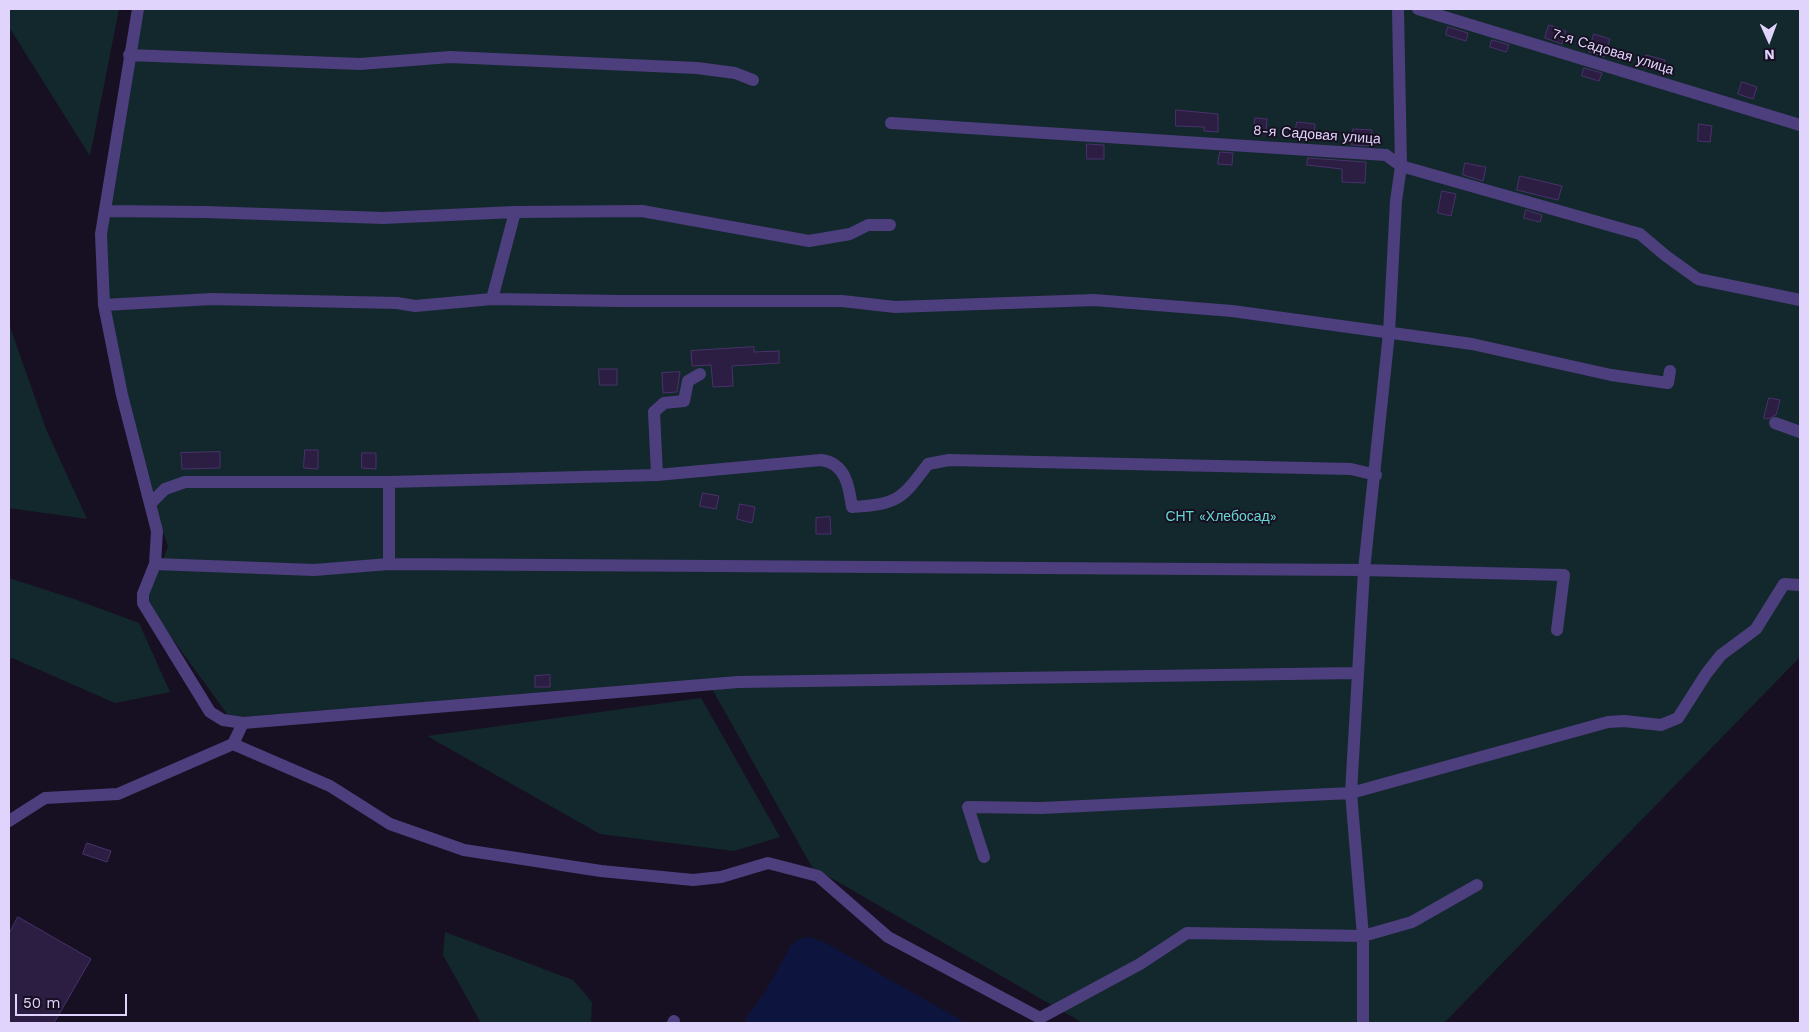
<!DOCTYPE html>
<meta charset="utf-8">
<style>
body{margin:0}
#map{position:relative;width:1809px;height:1032px;overflow:hidden;background:#171022;font-family:"Work Sans",sans-serif}
canvas{display:block}
.frame{position:absolute;inset:0;border:10px solid #e1d4fc;pointer-events:none}
.north{position:absolute;left:1744px;top:15px;width:50px;height:50px;-webkit-text-stroke:4px #171022;paint-order:stroke;rotate:178deg;font-size:14px;font-weight:700;line-height:20px;text-align:center;color:#e1d4fc}
.north::after{content:'';display:block;margin:auto;width:18px;height:22px;background:#e1d4fc;clip-path:polygon(50% 0,100% 100%,50% 72%,0 100%)}
.scale{position:absolute;left:15px;top:994px;width:112px;height:22px;box-sizing:border-box;border:2px solid #e1d4fc;border-top:0;padding-left:6px;font-size:15px;line-height:18px;white-space:nowrap;color:#e1d4fc;-webkit-text-stroke:4px #171022;paint-order:stroke}
</style>
<div id="map">
<canvas width="1809" height="1032"></canvas>
<div class="frame"></div>
<div class="north">N</div>
<div class="scale">50 m</div>
</div>
<script>
const g = document.querySelector('canvas').getContext('2d');
g.lineJoin = 'round';
function paint(path, color) { g.fillStyle = color; g.fill(path, 'evenodd'); }
function strokePath(path, color, width, dash) { g.strokeStyle = color; g.lineWidth = width; g.lineCap = dash ? 'butt' : 'round'; g.setLineDash(dash || []); g.stroke(path); }
function drawText(font, color, halo, rows, align = 'center') {
  g.font = font + ' "Work Sans",sans-serif'; g.lineWidth = 4; g.setLineDash([]); g.textBaseline = 'middle'; g.strokeStyle = halo; g.fillStyle = color; for (const [text, x, y, turn = 0] of rows) {
    g.save(); g.translate(x, y); g.rotate((+turn || 0) * Math.PI / 180); g.textAlign = isNaN(turn) ? turn : align; if (halo) g.strokeText(text, 0, 0); g.fillText(text, 0, 0); g.restore();
  }
}
const green = new Path2D(`
 M9,9H119L90,156L9,27Z
 M142,9H1800V657L1444,1023H1083L812,867L707,680L230,718L145,601L168,547L120,395L99,254Z
 M9,324L46,429L87,519L9,508Z
 M9,578L77,600L139,623L170,692L115,703L12,658L9,659Z
 M701,698L780,837L734,851L600,834L427,736Z
 M445,932L573,980L592,1002L591,1023H481L443,955Z`);
const water = new Path2D(`
 M809,937L824,942L966,1023H747L745,1019L766,991L791,945L799,939Z`);
const building = new Path2D(`
 M1549,25L1566,31L1562,44L1545,38Z
 M1448,27L1468,33L1466,41L1446,35Z
 M1594,34L1610,39L1604,57L1589,52Z
 M1492,40L1509,45L1506,52L1490,47Z
 M1646,55L1665,60L1662,72L1643,67Z
 M1584,68L1602,73L1599,81L1582,76Z
 M1742,82L1757,87L1753,99L1738,94Z
 M1176,110L1218,114V132L1204,131V127L1176,126Z
 M1255,118L1267,119L1266,134L1254,133Z
 M1297,122L1315,124L1314,138L1295,135Z
 M1699,124L1712,126L1710,142L1698,141Z
 M1353,129L1372,130L1371,146L1352,145Z
 M1087,144L1104,145V159H1087Z
 M1220,152L1233,153L1232,165L1218,164Z
 M1308,158L1366,162L1365,183L1342,182V169L1307,165Z
 M1465,163L1486,167L1483,181L1463,175Z
 M1520,176L1562,186L1558,200L1517,190Z
 M1442,191L1456,194L1451,216L1438,213Z
 M1526,210L1542,215L1540,222L1524,218Z
 M754,347V352L779,351V363L732,366L733,386L713,387L711,365L692,366L691,351Z
 M599,369H617V385H600Z
 M680,372L677,392L663,393L662,373Z
 M1769,398L1780,400L1776,415L1768,419L1764,418Z
 M305,450H318V469L304,468Z
 M220,452V468L182,469L181,453Z
 M362,453H376V469L362,468Z
 M703,493L719,496L716,509L700,506Z
 M740,504L755,507L752,523L737,519Z
 M830,517L831,534H816V518Z
 M550,675V687H535V676Z
 M87,843L111,851L107,862L83,854Z
 M18,917L91,959L54,1023H9V934Z`);
const minor = new Path2D(`
 M138,9L101,234L104,305L122,395L157,531L155,564L143,594V603L210,712L223,720L243,723
 M1418,9L1800,125
 M129,55L360,64L450,57L697,68L735,73L753,80
 M891,123L1386,155L1401,166L1640,234L1666,256L1698,279L1800,300
 M106,211L204,212L383,218L515,212L642,211L809,241L850,234L868,225H890
 M492,299L515,212
 M104,305L212,299L397,303L415,306L492,299L620,301H842L895,307L1094,300L1232,311L1472,344L1611,375L1668,383L1670,371
 M1775,423L1800,432
 M657,475L654,412L664,403L684,401L688,381L700,374
 M151,503L165,489L185,482H389L657,475L821,460C846,463 849,487 852,507C898,504 901,500 928,464L949,460L1351,469L1376,475
 M155,564L314,570L389,564L1364,570L1564,575L1557,630
 M389,564V482
 M233,744L243,723L738,682L1357,673
 M9,821L45,798L118,794L233,744L330,786L390,824L464,850L601,871L693,880L721,877L768,863L818,876L888,937L1040,1018L1140,964L1187,933L1363,936L1412,922L1477,885
 M984,857L968,807L1042,808L1351,793L1608,722L1624,721L1661,725L1678,718L1706,674L1721,655L1756,629L1784,584L1800,585
 M673,1023L674,1021
 M1363,1023V936L1351,793L1364,570L1389,333L1396,201L1401,166L1398,9`);
const streetNames = [
 ["7-я Садовая улица",1613,52,17],
 ["8-я Садовая улица",1317,135,4]
];
const parkNames = [
 ["СНТ «Хлебосад»",1221,517]
];
paint(green, '#13282c');
paint(water, '#0d153e');
paint(building, '#2c1d42');
strokePath(building, '#49316c', 1);
strokePath(minor, '#4d3e7e', 12);
drawText('14px', '#e1d4fc', '#171022', streetNames);
drawText('14px', '#65d7d1', '#171022', parkNames);
</script>
